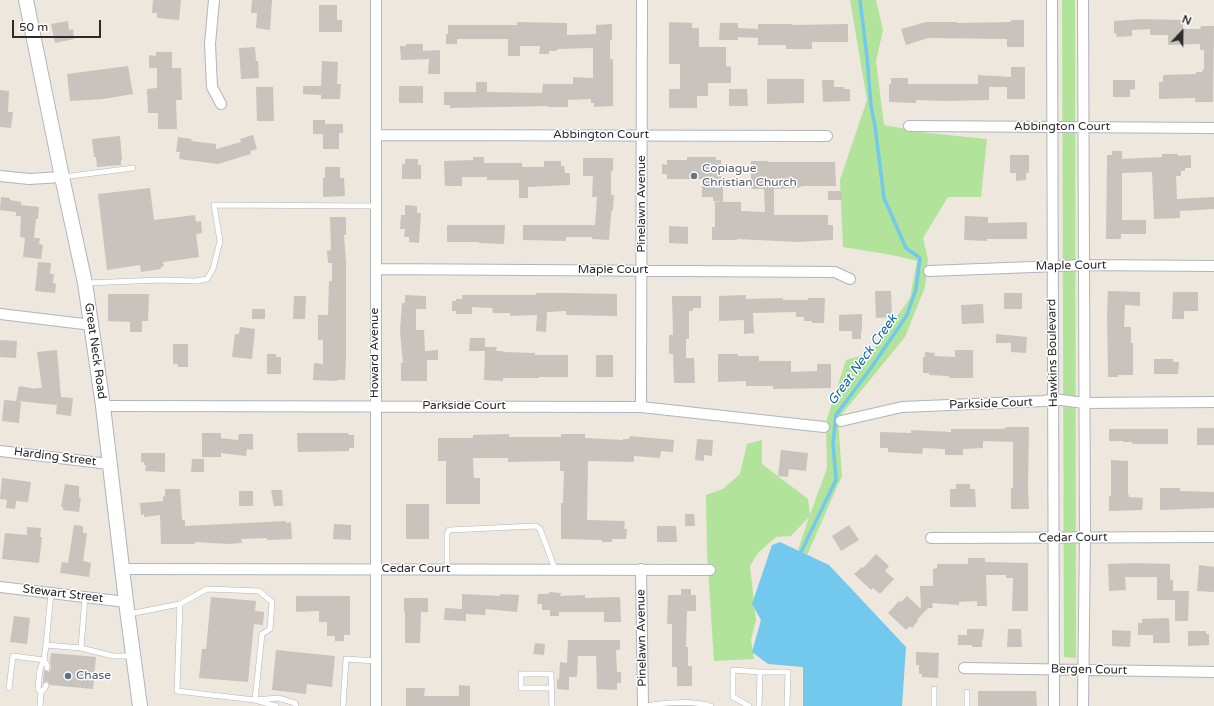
<!DOCTYPE html>
<style>
body{margin:0}
#map{position:relative;width:1214px;height:706px;overflow:hidden;background:#ede7dd;font-family:"Varela Round",sans-serif}
canvas{display:block}
.north{position:absolute;left:1162px;top:12px;width:40px;height:40px;-webkit-text-stroke:3px #fff;paint-order:stroke;rotate:22deg;font-size:11px;font-weight:700;line-height:16px;text-align:center;color:#2b2b2b}
.north::after{content:'';display:block;margin:auto;width:14px;height:18px;background:#2b2b2b;clip-path:polygon(50% 0,100% 100%,50% 72%,0 100%)}
.scale{position:absolute;left:12px;top:20px;width:89px;height:18px;box-sizing:border-box;border:2px solid #2b2b2b;border-top:0;padding-left:5px;font-size:12px;line-height:14px;white-space:nowrap;color:#2b2b2b;-webkit-text-stroke:3px #fff;paint-order:stroke}
</style>
<div id="map">
<canvas width="1214" height="706"></canvas>
<div class="north">N</div>
<div class="scale">50 m</div>
</div>
<script>
const g = document.querySelector('canvas').getContext('2d');
g.lineJoin = 'round';
function paint(path, color) { g.fillStyle = color; g.fill(path, 'evenodd'); }
function strokePath(path, color, width, dash) { g.strokeStyle = color; g.lineWidth = width; g.lineCap = dash ? 'butt' : 'round'; g.setLineDash(dash || []); g.stroke(path); }
function drawText(font, color, halo, rows, align = 'center') {
  g.font = font + ' "Varela Round",sans-serif'; g.lineWidth = 3; g.setLineDash([]); g.textBaseline = 'middle'; g.strokeStyle = halo; g.fillStyle = color; for (const [text, x, y, turn = 0] of rows) {
    g.save(); g.translate(x, y); g.rotate((+turn || 0) * Math.PI / 180); g.textAlign = isNaN(turn) ? turn : align; if (halo) g.strokeText(text, 0, 0); g.fillText(text, 0, 0); g.restore();
  }
}
const green = new Path2D(`
 M850,0H876L883,30L876,61L884,125L928,133L987,139L981,197H948L923,238L928,259L925,287L905,337L838,419L842,476L807,555L798,550L809,517L791,536L776,537L758,553L750,566L756,620L751,640L754,659L714,661L707,552L706,495L723,489L740,474L747,444L762,440V464L808,499L810,515L827,468L826,422L846,360L872,352L910,298L917,261L892,255L843,247L840,180L867,100Z
 M1062,0H1075L1076,658L1064,657Z`);
const water = new Path2D(`
 M780,542L829,565L906,647L902,706H803V667L768,664L752,652L761,620L752,604L772,545Z`);
const stream = new Path2D(`
 M800,556L801,552L836,480L833,443L836,415L871,368L907,315L916,289L920,258L906,248L884,198L875,126L871,106L867,57L860,0`);
const building = new Path2D(`
 M153,0H181L179,20L157,18V13H152Z
 M252,0H272L270,30L256,28L257,13H251Z
 M319,5H337V20H342V32H319Z
 M1140,19L1183,20V29H1200L1201,26H1214L1213,102H1195V98L1159,99V82H1163V75L1196,74V72H1202L1203,69H1204V50H1200V44L1168,45V35H1150V29L1132,30V36L1117,37L1116,33H1114V21Z
 M1011,20H1024V47H1007V39L928,38L906,45L901,29L926,22H957V23L1011,22Z
 M68,21L69,30L73,29L74,39L55,43L51,24Z
 M517,22L567,23V35L596,34V25L612,24V40H610V59H613V106L594,107V103H591V99L568,100V107H548V106L450,108V105H444V92H476V82H487V92L542,93L543,84H573V77L593,78V48L557,49V51H549V54H539L540,46H520V56H508V39H457V44H446V34H448V25H517Z
 M669,22L692,23V28H699V47H726V66L731,67V83H708V96H697V108H669V89H680V64H669Z
 M720,23H738V28L758,29V24H792V25L848,24V42H812V49H786V45H758V38L738,37V40H719Z
 M406,44H423V51L440,50V74H428L429,59L401,60L400,46H406Z
 M255,47L256,61H258L259,78L241,79L239,48Z
 M156,52H172V68H181L182,100H176L177,129H158V113H148L147,89L157,88V68H149V55L156,56Z
 M322,61L338,62L337,84H341L340,99H321V95L303,94V86H321Z
 M128,66L133,94L103,99L70,101L67,74Z
 M1011,67H1025V99H1007V87H989V100L945,101L916,100V103L889,102V84H891V78H908V84H978V75L1011,77Z
 M767,79H804V103L767,104Z
 M822,80H834V87H844V89H850V101L823,102Z
 M1113,80H1135V89L1130,90V97H1113Z
 M399,86H423V103H399Z
 M256,87H273L274,121H257Z
 M729,89H747L748,106H729Z
 M0,90L9,91L8,112H13L11,128L0,127Z
 M313,120H325V124H343V133H339V149H323V134H313Z
 M253,135L257,149L250,151L251,154L218,164L179,159L180,152H176L178,137L192,139L191,141L216,144V149L241,142L240,139Z
 M120,136L122,160H121V165L97,167L96,157H94L92,139Z
 M1112,151H1122V159L1162,157V154H1178V156L1191,155V168H1185V171H1181V176H1176L1177,199L1214,197V209L1180,211V218L1154,219L1152,172L1122,173V220H1146V234H1121V239H1106L1107,161V155H1112Z
 M1010,155H1029V173H1026V180L1016,181V173H1010Z
 M473,157H484V163H522V167H544V161H561V166H564L565,173H570V185L528,187V198H519V180H487V177H462V186H445L444,161L473,160Z
 M687,157H716V160H721V178H723V202L713,201V197H702V179H667V174H662V164L667,165V160H687Z
 M583,158H613V171H611V195H614L613,210H612L611,215L609,240L592,239V237H566V241L523,240V225H595L597,197H592L593,176H583Z
 M405,159H418V165H421V179H402V164H405Z
 M751,161H768V162H835L836,186H803L799,187V188L774,189V215H828V225H833V240L798,242L737,239V240H712V227H715V202H741V211L765,212L764,189H751Z
 M325,167H340V178H344L345,196L323,197V178H325Z
 M150,188L154,220L195,215L196,222L201,221L202,233L196,234L199,257L163,262L164,266L161,267V269L141,272L140,265L107,270L98,194Z
 M828,191H842V200H828Z
 M1,197L10,198V200L21,202V205L39,207L38,219H36L34,238H40L39,244L43,245L41,259L23,257L25,238L20,237L21,216H16V212L0,210Z
 M405,205L417,206V213H421L419,243L409,242V237H404L405,229H400L401,215H405Z
 M965,216L988,217V223L1027,222V239H987V241L964,240Z
 M330,217H346V235H344L346,262V358L345,380H337V381L313,380L314,363L323,364V340H318V315H328L329,281H332V263H328L327,251L331,250Z
 M447,225H505L504,244L479,243V242H447Z
 M669,226L688,227V244L669,243Z
 M38,262L51,263L50,274H54L53,283L56,284L55,293L35,291Z
 M875,291H891L892,317L876,318Z
 M1108,291L1140,292V306L1125,305L1124,327H1131V343H1133V375H1118V377H1108L1107,313Z
 M1173,292H1198V311H1184V319H1172Z
 M536,293H567L617,294V316L566,315V311L547,312L546,332L536,331L537,315L510,316V313H493L492,308L472,307V314H456V311H452V301H456V299H462V295H536Z
 M1004,293H1022V309H1004Z
 M108,294H149L148,321H142V332H130V322L108,321Z
 M405,295L426,296V309H416V330H424L425,351L438,350V360H427V381H401V363H403L400,331L402,303H405Z
 M746,295V299L783,298V300H808V298H825L824,323H812V321H804V317H796V312L753,313L754,333L744,334V320L719,321V296Z
 M294,296H306L305,319H293Z
 M672,296H701V308H693V311H689V339H686V358H694L695,383H674L673,354H669V335H673Z
 M983,304L984,323L962,324L961,305Z
 M252,309H265V319H252Z
 M862,314V331H861V339H852V331H839V315Z
 M240,327L255,329L252,359L232,357L235,334H239Z
 M996,334L1027,337L1026,353L1011,352V343H996Z
 M470,338H485V347H497L496,351H503V352L535,353V355H568V377H539V378H503V381L484,380L485,350V351H469Z
 M0,340L17,341L16,358L0,357Z
 M173,344H188V367H178V364H173Z
 M57,350L61,397L73,398L71,416L56,414L57,405L18,401L21,402L19,423L2,421L4,400L16,401L19,386L36,389V388H42L37,352Z
 M955,350H973V378H949V376L929,375V373H923V357H925V352L935,353L934,356L955,357Z
 M267,354H276V357H281V374H267Z
 M718,354H738V356H759V361H791V372L817,371V364H831V388L773,389V386H746V381L718,382Z
 M596,355H613V377H596Z
 M1154,359H1173V362H1179L1178,374H1154Z
 M1006,427H1029L1028,488L1029,509H1011V488H1013V442L983,441V448L963,449V455H945V449L923,448L922,454L888,452V448H880V432L911,433V430L951,432V429H1001L1006,428Z
 M1197,428H1214V445H1197Z
 M1109,429H1168V444H1132V442H1123V441H1109Z
 M202,433H221V438L238,440L239,434H253V450L247,449L246,456L221,453V457H202Z
 M297,433H348L349,435H354V448H349V451L298,452Z
 M509,434V437H561V434H585V438L623,440V439H629L630,436L674,440L673,452L661,451L660,458L634,456V462L588,461L587,520L625,521L624,529H627L626,539H612V542H602V540L561,539V503H563L564,471H560V461L508,462V458H473L474,478H480V504H446V461H438V438H473V435Z
 M697,439L713,440L712,456L704,455V461L695,460Z
 M781,450L808,453L806,471L789,469L788,477L778,476Z
 M141,453H165V472L145,471L146,465H144V462H141Z
 M192,459H204V472H191Z
 M1111,460L1128,461V495H1129V497L1143,498L1142,510L1109,511V496H1111Z
 M2,478L31,482L28,502L16,501L15,509L6,508L7,500L0,499Z
 M65,484L79,486V498H81L79,512L63,510V507H61Z
 M956,484H970V489H975L976,507H950V489H956Z
 M1160,488H1180V491L1214,492V508L1160,510Z
 M165,489H180L182,520H185V526L286,521V523L291,522L292,539L267,540V538L241,539L242,543L228,544L195,542V544H161L160,515L144,517V514L141,515L140,503L163,501V496H165Z
 M271,490H282L283,506H274Z
 M239,491H253V506H239Z
 M406,504H429V539H406Z
 M685,514H694L695,526H685Z
 M334,524L351,525V540L333,539Z
 M74,525L83,526V533H87L83,561L91,563L89,577L60,573L62,562L68,563Z
 M849,525L859,540L841,551L832,536Z
 M657,526H676L677,542H657Z
 M27,527L41,528L40,537H42L39,563L2,559L5,533L27,535Z
 M876,554L889,566L885,571L894,579L880,594L873,588L871,590L854,574L862,567L863,568Z
 M968,558H985V562L1028,563V611H1012L1013,578H1006V575H986L987,606H977V601L959,602V605L932,603L933,608H928L917,620L918,621L912,628L910,626L906,630L888,613L899,601L901,602L907,596L921,609L920,586H933V569L937,568V564H968Z
 M1135,563L1170,564V580H1173V591H1189L1188,621H1175V600H1157V577H1125L1126,590L1109,591L1108,564Z
 M1199,565L1214,567V592L1197,591Z
 M681,589H691V595H696V611H687L686,647H688V666H692V686H677V667H672V624H667L668,595H681Z
 M549,592L561,593L560,596L585,595V598L620,597L621,622H604V612H559V616H550V610H542V604H537L538,594H549Z
 M462,594L500,596V594L519,595L517,612L486,609L485,615L466,614V621L444,620L445,608L462,609Z
 M296,596H350V635H344V641H335V636H327V622H319V611L296,612Z
 M211,597L256,601L255,611L264,612L263,625L254,624L248,682L199,678L202,649H206Z
 M404,598H428V612H421L420,643H405V612H404Z
 M14,616L30,618L27,644L10,642Z
 M1169,618L1170,643H1153V635H1138V623H1142V619Z
 M967,629H984L983,640H982V647H972V645H958V635H967Z
 M1008,629H1021L1022,647H1007Z
 M1112,630L1131,631L1130,647L1112,646Z
 M1188,631H1206V634H1209V645L1188,646Z
 M568,640H620V650H616L617,672H621V683H617V690L597,689L596,656H578L577,677H569V690L557,689V679L559,680L560,662L567,663Z
 M535,643L545,644L544,655L533,654Z
 M276,650L335,656L332,687L307,684L306,694L272,690Z
 M916,652L939,653L938,678L922,677V674H919V665H916Z
 M51,653L96,657L93,689L50,685L47,681L43,683L44,670L49,672L51,668L50,662Z
 M459,685L470,686V706H406V688H425L424,696H459Z
 M978,691H1036L1037,706H978Z`);
const service = new Path2D(`
 M63,177L133,168
 M86,283L160,280L195,281L207,279L213,269L220,241L214,205L376,206
 M447,569V534L449,530L536,526L540,529L555,569
 M51,593L46,645L81,648L113,656H131
 M180,604L177,691L255,700L276,706
 M129,614L180,604L207,589L259,591L272,602L270,629L262,634L255,700L278,698L295,703L296,706
 M81,648L85,597
 M44,660L47,665V668
 M760,672H788L787,706
 M9,688L13,656L44,660
 M551,688H521V674H551L552,706
 M41,692L45,688L46,685
 M40,706L41,692L38,689L40,669L44,660L46,645
 M343,706L346,659L375,661
 M647,706C663,702 696,701 711,706
 M749,706L733,697V670L760,672L759,706
 M934,706V689
 M967,706V692`);
const minor = new Path2D(`
 M214,0L210,44L212,87L221,104
 M1052,0L1054,706
 M1083,0L1085,537L1083,706
 M909,126L1214,128
 M376,135L827,136
 M0,176L29,179L62,177
 M376,269L835,272L850,279
 M929,271L1084,265L1214,266
 M0,314L92,325
 M103,406L641,407L824,427
 M641,407L642,0
 M841,421L902,407L1044,401L1054,399L1084,403L1214,402
 M0,451L109,464
 M931,538L1214,537
 M122,569L710,570
 M641,569L643,706
 M0,587L126,602
 M964,668L1214,672
 M376,706V0`);
const secondary = new Path2D(`
 M26,0L62,177L85,283L103,406L126,602L140,706`);
const markers = [
 [694,176,4,"#6b7280"],
 [68,676,4,"#5c6f8a"]
];
const streetNames = [
 ["Abbington Court",1062,127],
 ["Abbington Court",601,135],
 ["Pinelawn Avenue",642,204,-90],
 ["Maple Court",1071,266,-1],
 ["Maple Court",613,270],
 ["Great Neck Road",95,351,82],
 ["Howard Avenue",375,353,-90],
 ["Hawkins Boulevard",1053,353,-91],
 ["Parkside Court",991,404,-2],
 ["Parkside Court",464,406],
 ["Harding Street",55,457,7],
 ["Cedar Court",1073,538,-1],
 ["Cedar Court",416,569],
 ["Stewart Street",63,594,7],
 ["Pinelawn Avenue",642,638,-91],
 ["Bergen Court",1089,670,1]
];
const worshipNames = [
 ["Copiague",702,169],
 ["Christian Church",702,183]
];
const serviceNames = [
 ["Chase",76,676]
];
const waterNames = [
 ["Great Neck Creek",863,360,-54]
];
paint(green, '#b1e39b');
paint(water, '#72c9ed');
strokePath(stream, '#72c9ed', 3.5);
paint(building, '#c8c3bd');
strokePath(service, '#b1b3bf', 6);
strokePath(minor, '#b1b3bf', 12);
strokePath(secondary, '#b1b3bf', 16);
strokePath(service, '#fff', 5);
strokePath(minor, '#fff', 10);
strokePath(secondary, '#fff', 14);
for (const [x, y, r, color] of markers) { const dot = new Path2D(); dot.arc(x, y, r, 0, 2 * Math.PI); g.fillStyle = color; g.fill(dot); strokePath(dot, '#fff', 1.5); }
drawText('12px', '#2b2b2b', '#fff', streetNames);
drawText('12px', '#5b616d', '#fff', worshipNames, 'left');
drawText('12px', '#4e5e75', '#fff', serviceNames, 'left');
drawText('italic 13px', '#0f679b', '#fff', waterNames);
</script>
